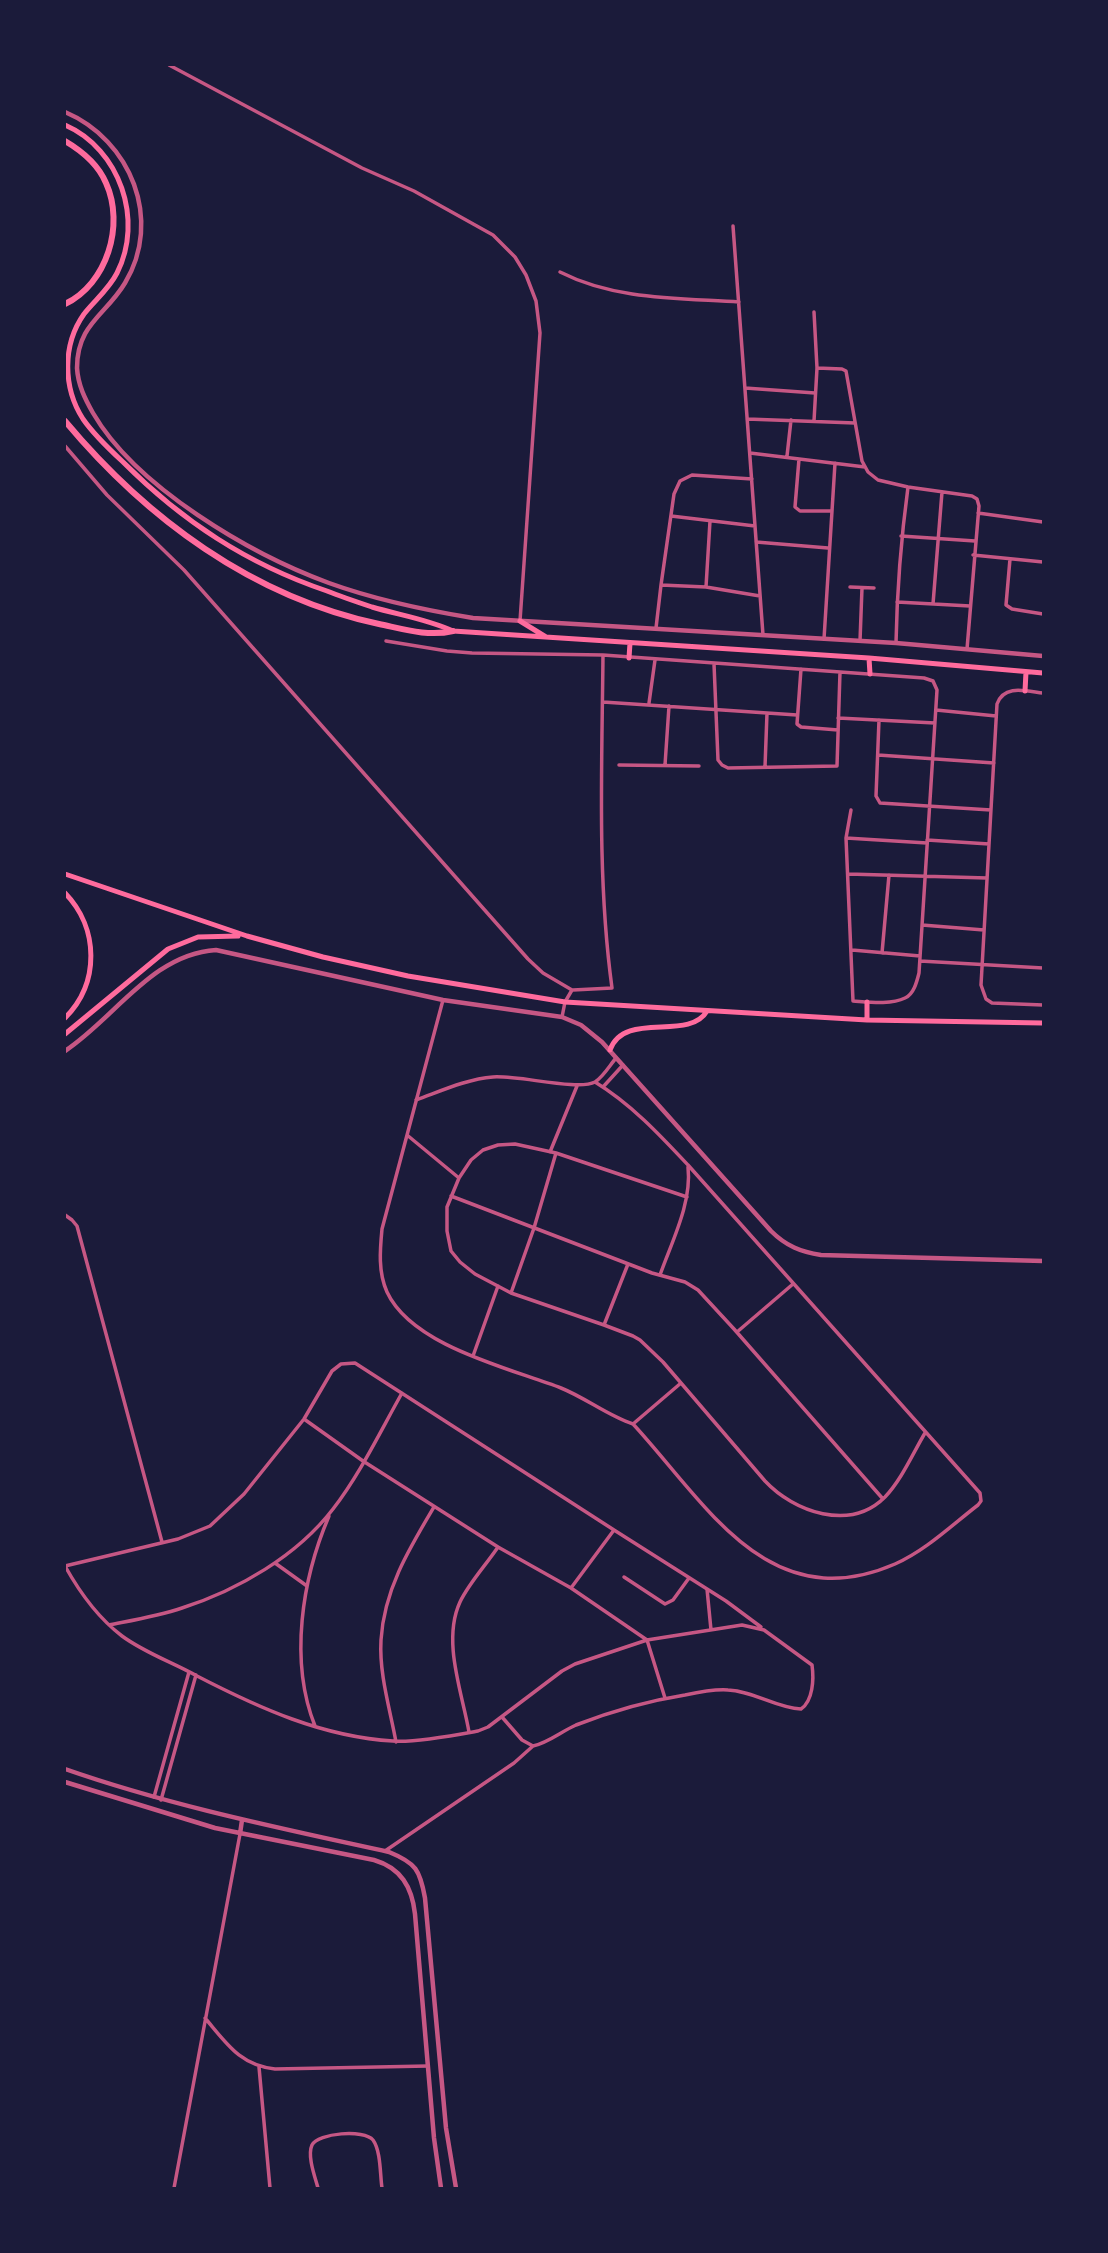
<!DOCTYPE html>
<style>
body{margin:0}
#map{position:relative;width:1108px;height:2253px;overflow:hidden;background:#1b1b3a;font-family:"Noto Sans",sans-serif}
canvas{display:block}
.frame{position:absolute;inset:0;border:66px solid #1b1b3a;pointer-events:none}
</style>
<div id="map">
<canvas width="1108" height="2253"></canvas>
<div class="frame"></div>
</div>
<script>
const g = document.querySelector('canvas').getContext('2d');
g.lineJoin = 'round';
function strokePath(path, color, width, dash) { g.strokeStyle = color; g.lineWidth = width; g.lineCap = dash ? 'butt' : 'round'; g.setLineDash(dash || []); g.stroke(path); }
const minor = new Path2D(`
 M169,65L362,168L414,191L493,235L515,257L526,275L536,301L540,333L520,621
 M733,226L763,635
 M560,272C615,300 678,298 739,302
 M814,312L817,368L814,421
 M817,368L842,369L846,371L862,461L868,472L878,480L908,487L972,496L977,499L979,506L967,649
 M745,388L815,393
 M747,419L855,423
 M65,446L107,495L184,570L528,959L543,973L572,990L565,1002L562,1017
 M750,453L865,467
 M787,456L791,420
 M799,459L795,507L800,511H831
 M752,479L692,475L680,481L674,494L661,585L706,587L760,596
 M978,513L1043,522
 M671,516L755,526
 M901,536L975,541
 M756,542L828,548
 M973,555L1043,562
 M1010,559L1006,605L1012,609L1043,614
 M706,587L710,521
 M850,587L874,588
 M897,602L970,606
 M933,604L942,492
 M656,628L661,585
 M824,639L835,463
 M386,641L447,651L472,653L603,655L924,678L933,681L937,690L919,973C917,981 914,994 905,998C891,1005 868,1002 853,1001L846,838L851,810
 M860,641L862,588
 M896,643C897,591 901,539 908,487
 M714,664L718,760L722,765L728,768L837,766L840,672
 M801,669L797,724L801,727L838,730
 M1043,693C1026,691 1004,684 997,704L981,985L986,999L992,1003L1043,1005
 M603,702L797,715
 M649,703L655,660
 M936,710L996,716
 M838,718L935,723
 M879,720L876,796L880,803L991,810
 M878,755L994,763
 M619,765L699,766
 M665,765L669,706
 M765,767L767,713
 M846,838L927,843
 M927,840L989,844
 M848,874L987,878
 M922,925L984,930
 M852,950L920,956
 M882,953L889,875
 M920,961L1043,968
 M573,990L612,988C597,878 602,766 603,655
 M443,1000L382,1229C380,1250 378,1272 387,1292C412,1346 509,1368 561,1388C586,1398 608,1416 633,1424C706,1503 768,1619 895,1564C925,1551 952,1525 978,1505L981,1501L980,1493L688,1165C659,1134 631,1104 595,1082
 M603,1087L623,1065
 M416,1100C441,1091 467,1079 493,1077C518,1075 578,1091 595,1082C603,1077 610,1065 616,1058
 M407,1135L459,1178
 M550,1152L577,1086
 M451,1196L652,1273L685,1282L698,1290L734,1329L883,1499
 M687,1197L556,1153L515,1144L498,1145L483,1150L471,1160L459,1178L447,1207V1231L451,1251L460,1262L475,1274L511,1293L604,1325L633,1336L640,1340L663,1362L765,1481C794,1512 850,1532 885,1497C902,1479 913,1453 925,1433
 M65,1215L72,1220L77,1226L162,1542
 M660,1275C672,1241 692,1203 688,1167
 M511,1293L534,1228L556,1153
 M604,1325L628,1264
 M737,1332L793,1284
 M473,1356L498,1286
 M633,1424L681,1383
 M614,1530L726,1601L761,1627
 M275,1563L307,1586
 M65,1566C80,1593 97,1617 122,1636C145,1653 172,1662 197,1676C259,1708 323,1737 393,1741C414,1743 456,1735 478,1731L488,1727L562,1671L575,1664L647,1640L571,1588L498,1547L363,1461L304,1419
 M65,1566L178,1539L210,1526L244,1494L304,1419L332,1371L341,1364L355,1363L614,1530L571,1588
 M624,1577L665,1604L673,1600L689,1578
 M707,1589L711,1630
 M109,1625C134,1620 158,1616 182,1608C238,1590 297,1556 333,1509C360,1474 380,1432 402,1393
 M502,1717L522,1740L533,1746C548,1743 562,1731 576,1725C612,1711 647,1701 685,1695C699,1692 714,1689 728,1690C754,1691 776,1708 801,1709C813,1701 814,1679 812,1665L764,1630L742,1625L647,1640L665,1698
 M315,1726C289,1661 302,1579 329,1516
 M469,1732C462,1692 442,1641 460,1602C469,1583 486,1565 498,1547
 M396,1742C390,1709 379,1674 381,1640C384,1590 409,1549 434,1507
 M154,1797L189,1672
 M161,1800L196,1675
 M385,1851L514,1763L533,1746
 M205,2018C227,2044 240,2065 275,2069L428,2066
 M259,2067L270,2188
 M174,2188L240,1834
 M318,2188C315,2177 307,2156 312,2145C318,2133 364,2129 373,2140C381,2151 380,2175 382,2188`);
const tertiary = new Path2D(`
 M65,112C131,140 163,220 125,283C106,315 77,324 77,368C78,385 85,399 93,413C136,487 250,554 329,583C376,600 424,610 473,618L896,643L1043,656
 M65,1051C115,1018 152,954 216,950L443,1000L562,1017L581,1025L602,1042L771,1231C786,1246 801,1252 821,1255L1043,1261
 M65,1769C171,1806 280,1828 389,1852C416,1863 420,1870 425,1898L446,2128L456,2188
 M65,1782L215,1828L374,1860C401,1868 412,1887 415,1914L434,2138L441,2188
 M240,1834L242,1820`);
const trunk = new Path2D(`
 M65,125C120,149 144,220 117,273C109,289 95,300 84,314C62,345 63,388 83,419C94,435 109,449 123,462C182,521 247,564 327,591C342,597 357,602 372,607C399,615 427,619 453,631L869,658L1043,673
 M520,621L546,637
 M629,658L630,643
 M869,658L870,674
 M1025,691L1026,672
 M65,874L247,936L323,957L408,976L565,1002L867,1020L1043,1023
 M65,893C99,928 100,983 65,1018
 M867,1002V1020
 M65,1034L168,949L198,937L238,936
 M610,1050C624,1010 689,1042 707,1011`);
const motorway = new Path2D(`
 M65,141C82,151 98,164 106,183C125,225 107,284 65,304
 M65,421C146,518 252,597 379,624C403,629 428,637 453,631`);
strokePath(minor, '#c65784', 3.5);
strokePath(tertiary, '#c65784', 4.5);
strokePath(trunk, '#ff6b9d', 5);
strokePath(motorway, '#ff6b9d', 6);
</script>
